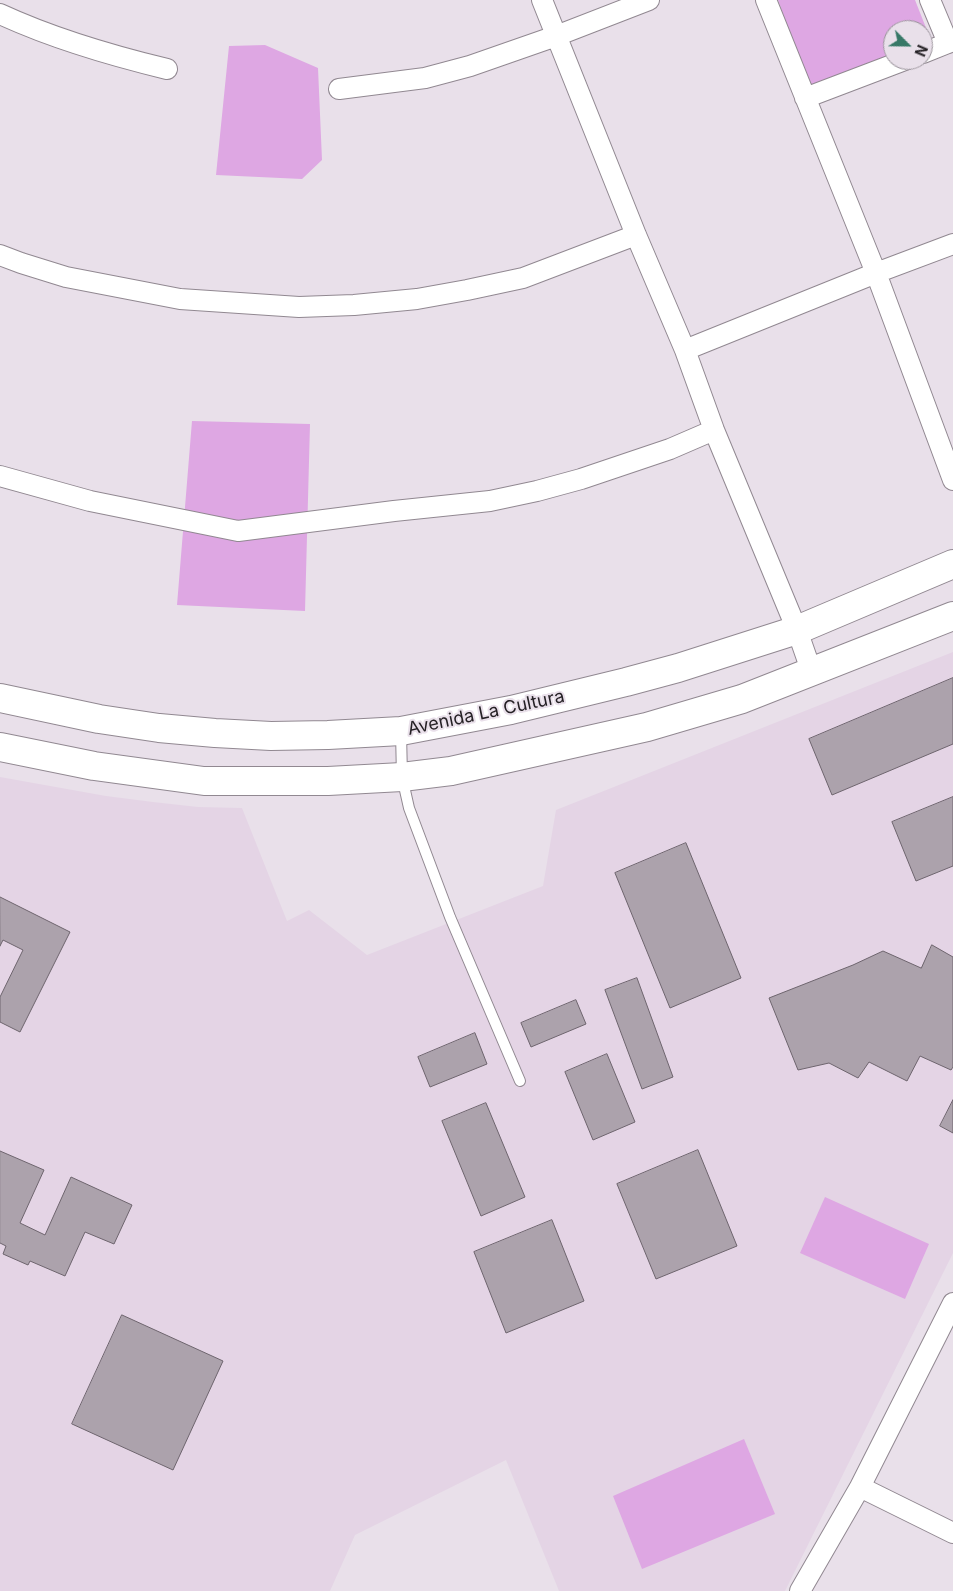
<!DOCTYPE html>
<style>
body{margin:0}
#map{position:relative;width:953px;height:1591px;overflow:hidden;background:#e9e0ea;font-family:Inter,sans-serif}
canvas{display:block}
.north{position:absolute;left:883px;top:20px;width:50px;height:50px;box-sizing:border-box;background:#e9e0ea;border:1px solid #9a939b;border-radius:50%;rotate:113deg;font-size:14px;font-weight:700;line-height:20px;text-align:center;color:#242024}
.north::after{content:'';display:block;margin:auto;width:18px;height:22px;background:#377867;clip-path:polygon(50% 0,100% 100%,50% 72%,0 100%)}
</style>
<div id="map">
<canvas width="953" height="1591"></canvas>
<div class="north">N</div>
</div>
<script>
const g = document.querySelector('canvas').getContext('2d');
g.lineJoin = 'round';
function paint(path, color) { g.fillStyle = color; g.fill(path, 'evenodd'); }
function strokePath(path, color, width, dash) { g.strokeStyle = color; g.lineWidth = width; g.lineCap = dash ? 'butt' : 'round'; g.setLineDash(dash || []); g.stroke(path); }
function drawText(font, color, halo, rows, align = 'center') {
  g.font = font + ' Inter,sans-serif'; g.lineWidth = 4; g.setLineDash([]); g.textBaseline = 'middle'; g.strokeStyle = halo; g.fillStyle = color; for (const [text, x, y, turn = 0] of rows) {
    g.save(); g.translate(x, y); g.rotate((+turn || 0) * Math.PI / 180); g.textAlign = isNaN(turn) ? turn : align; if (halo) g.strokeText(text, 0, 0); g.fillText(text, 0, 0); g.restore();
  }
}
const built = new Path2D(`
 M953,652V1253L785,1591H559L506,1460L355,1535L330,1591H0V777L106,796L153,802L198,807L242,808L287,921L309,910L367,955L543,886L556,810Z`);
const green = new Path2D(`
 M778,0H915L934,48L923,52V30H893V60L813,97Z
 M265,45L318,68L322,160L302,179L216,175L229,46Z
 M192,421L310,424L305,611L177,605Z
 M825,1197L929,1244L905,1299L800,1253Z
 M744,1439L775,1514L642,1569L613,1496Z`);
const building = new Path2D(`
 M953,678V744L832,795L809,739Z
 M953,797V866L916,881L892,822Z
 M686,843L741,978L670,1008L615,873Z
 M0,897L70,932L20,1032L0,1022V997L23,950L3,940L0,946Z
 M932,945L953,957V1067L951,1070L920,1056L907,1081L869,1062L858,1078L829,1063L798,1070L769,998L853,965L883,951L921,968Z
 M637,978L673,1077L642,1089L605,990Z
 M576,1000L586,1024L531,1047L521,1023Z
 M475,1033L487,1064L430,1087L418,1057Z
 M607,1054L635,1122L593,1140L565,1072Z
 M953,1100V1133L940,1126Z
 M486,1103L525,1197L481,1216L442,1121Z
 M698,1150L737,1246L656,1279L617,1184Z
 M0,1151L44,1170L20,1223L45,1235L71,1177L132,1205L114,1244L85,1232L65,1276L30,1261L28,1265L3,1254L6,1246L0,1243Z
 M552,1220L584,1301L506,1333L474,1252Z
 M122,1315L223,1361L173,1470L72,1424Z`);
const lane = new Path2D(`
 M401,732L402,777L409,808L450,917L520,1081`);
const street = new Path2D(`
 M542,0L636,235L685,350L714,430L797,630L812,673
 M766,0L876,273L953,480
 M930,0L948,43
 M0,14C54,39 109,55 167,69
 M923,53L953,41
 M339,89L425,78L470,66L556,36L649,0
 M805,98L905,60
 M0,255L21,263L66,277L180,299L299,307L354,305L417,299L467,290L523,278L636,235
 M685,350L876,273L953,244
 M0,476L90,501L238,531L394,511L490,501L537,491L581,479L670,449L714,430
 M860,1487L953,1533
 M800,1591L860,1487L953,1303`);
const secondary = new Path2D(`
 M0,698L99,719L159,728L215,733L271,736L328,735L401,731L511,710L626,682L678,668L797,630L953,564
 M0,747L94,766L204,781H328L402,777L451,771L647,727L742,699L953,616`);
const streetNames = [
 ["Avenida La Cultura",486,713,-12]
];
paint(built, '#e4d4e5');
paint(green, '#dea7e3');
paint(building, '#aca2ac');
strokePath(building, '#6e656e', 1);
strokePath(lane, '#918891', 12);
strokePath(street, '#918891', 22);
strokePath(secondary, '#918891', 30);
strokePath(lane, '#fff', 10);
strokePath(street, '#fff', 20);
strokePath(secondary, '#fff', 28);
drawText('18px', '#242024', '#e9e0ea', streetNames);
</script>
